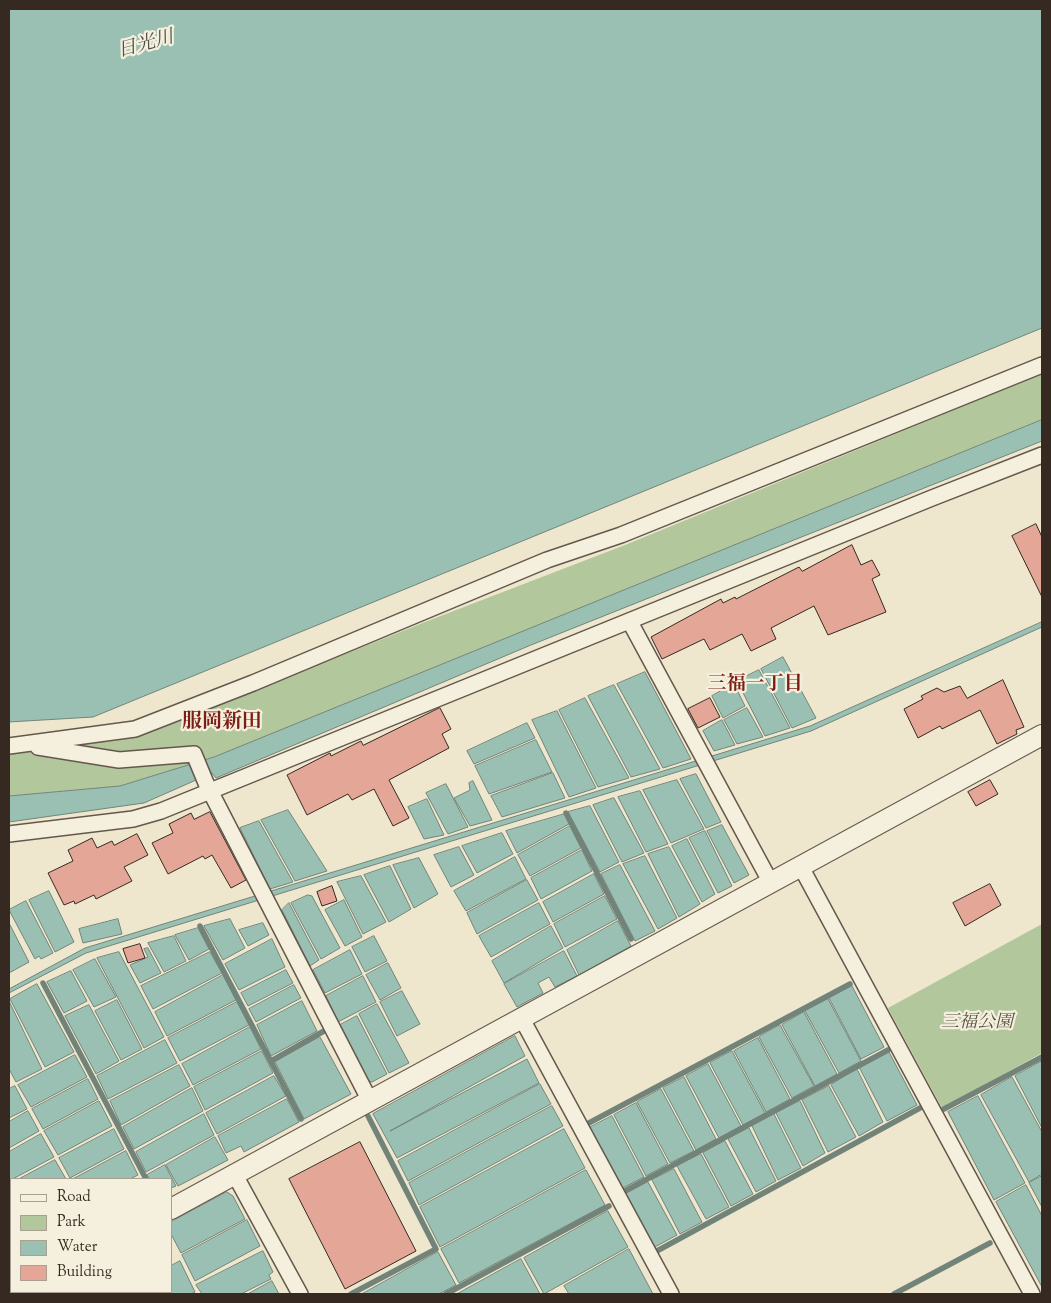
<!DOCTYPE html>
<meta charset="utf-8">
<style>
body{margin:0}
#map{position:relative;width:1051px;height:1303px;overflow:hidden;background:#efe7cd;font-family:"Sorts Mill Goudy",serif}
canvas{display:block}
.frame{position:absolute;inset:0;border:10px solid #362921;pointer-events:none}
.legend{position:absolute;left:10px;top:1178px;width:162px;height:115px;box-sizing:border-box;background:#f5efde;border:1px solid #a9a092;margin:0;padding:6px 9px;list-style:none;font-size:15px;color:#362921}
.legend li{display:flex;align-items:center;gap:10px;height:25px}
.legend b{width:25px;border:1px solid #a9a092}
</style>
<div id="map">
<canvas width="1051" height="1303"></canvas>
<div class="frame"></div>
<ul class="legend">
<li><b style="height:6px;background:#f5efde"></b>Road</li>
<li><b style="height:14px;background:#b3c79d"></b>Park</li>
<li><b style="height:14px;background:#9ac0b4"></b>Water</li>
<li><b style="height:14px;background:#e3a697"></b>Building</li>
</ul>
</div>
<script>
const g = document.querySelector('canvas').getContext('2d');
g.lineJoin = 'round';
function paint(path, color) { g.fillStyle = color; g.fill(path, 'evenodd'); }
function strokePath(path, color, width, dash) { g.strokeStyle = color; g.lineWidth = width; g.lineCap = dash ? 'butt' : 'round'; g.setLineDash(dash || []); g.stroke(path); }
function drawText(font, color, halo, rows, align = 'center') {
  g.font = font + ' "Sorts Mill Goudy","Noto Serif JP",serif'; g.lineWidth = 4.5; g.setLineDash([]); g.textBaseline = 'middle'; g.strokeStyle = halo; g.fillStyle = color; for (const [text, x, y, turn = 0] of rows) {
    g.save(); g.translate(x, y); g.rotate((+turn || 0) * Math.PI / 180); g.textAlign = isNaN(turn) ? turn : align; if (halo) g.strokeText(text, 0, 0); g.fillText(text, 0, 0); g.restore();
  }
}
const green = new Path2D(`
 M1042,374V420L214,757L201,761L118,757L59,749L152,732L425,622L625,545Z
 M33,751L189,756L195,763L120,786L9,796V753Z
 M1042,924V1053L942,1108L888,1008Z`);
const water = new Path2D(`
 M9,9H1042V328L93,717L9,722Z
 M1042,420V441L531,645L216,778L212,773L144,803L9,822V796L120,786L214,757Z
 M1042,622V627L811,731L86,953L9,993V989L85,948L810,726Z
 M783,657L816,718L792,728L761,669Z
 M759,670L790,728L765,736L737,681Z
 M645,672L691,759L663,768L617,684Z
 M734,684L745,706L723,718L712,696Z
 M614,685L660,769L631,777L588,696Z
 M585,698L629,778L598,787L559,710Z
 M747,708L763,737L737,744L724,720Z
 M557,711L596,788L569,797L532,720Z
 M722,720L735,745L714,751L703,731Z
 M527,723L535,738L474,764L467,751Z
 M536,740L552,772L489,794L475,766Z
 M553,773L565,798L502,817L491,796Z
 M696,774L721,822L706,828L680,779Z
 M677,780L704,829L671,843L643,790Z
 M473,781L492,820L470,826L454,798L470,790L469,783Z
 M446,784L468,827L448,834L426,793Z
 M640,791L668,844L646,852L618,797Z
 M614,798L644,853L622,862L593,805Z
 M427,799L444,835L424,839L408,807Z
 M590,806L619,862L600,872L568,812Z
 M288,810L327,871L295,881L261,820Z
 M565,814L569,824L517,853L506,831Z
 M259,821L293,882L270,889L240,828Z
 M722,825L749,875L734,883L707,831Z
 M570,826L581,848L530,876L518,855Z
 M705,831L732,886L718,893L689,838Z
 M502,833L513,854L477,873L462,846Z
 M687,839L715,894L702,902L672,846Z
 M459,847L474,875L451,887L434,855Z
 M669,847L700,904L679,917L648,854Z
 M582,850L592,871L541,899L531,878Z
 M645,856L677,918L658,929L623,864Z
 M515,857L526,879L466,911L454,891Z
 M419,858L438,894L414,908L393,865Z
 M620,865L655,931L635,941L601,874Z
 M390,866L411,909L389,922L364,875Z
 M594,874L604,894L553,922L543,902Z
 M361,876L386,922L363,934L337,882Z
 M527,880L538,900L477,934L467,913Z
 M49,891L74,942L55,952L29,900Z
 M308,895L312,896L340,948L321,959L291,903Z
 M605,896L617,919L565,947L554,924Z
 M344,900L362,937L345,946L325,910Z
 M26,901L53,953L41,959L39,956L35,959L9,910Z
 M289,903L319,960L310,966L282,910Z
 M539,903L550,924L491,957L479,936Z
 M118,919L122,934L83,943L79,929Z
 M230,919L245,948L223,960L204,926Z
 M618,921L631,946L579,975L567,950Z
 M9,923L29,962L9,973Z
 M263,923L269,935L248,946L239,930Z
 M551,926L563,948L504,983L492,961Z
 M198,928L209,949L189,960L175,935Z
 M174,936L186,961L164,972L148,943Z
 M374,936L387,961L365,972L352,947Z
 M272,939L285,967L239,990L225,964Z
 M148,948L161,973L140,983L130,965L148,957L144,949Z
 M350,950L362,974L325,993L313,970Z
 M564,951L577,976L555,987L549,977L538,983L543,993L517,1007L504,984Z
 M119,952L164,1037L144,1048L97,958Z
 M210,952L222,973L153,1009L141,986Z
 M95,959L116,997L94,1007L73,970Z
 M388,963L401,988L380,1000L366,975Z
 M286,970L293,983L248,1006L241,993Z
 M71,971L87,1001L64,1013L47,982Z
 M223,975L236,1000L167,1036L155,1012Z
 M363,976L376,1002L338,1022L326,996Z
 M37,984L74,1052L45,1067L10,999Z
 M294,985L301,998L256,1022L249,1009Z
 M852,986L884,1047L861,1059L829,998Z
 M402,991L420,1024L397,1036L380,1002Z
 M828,999L861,1061L839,1073L805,1011Z
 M117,1000L142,1049L121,1060L95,1011Z
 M9,1001L42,1069L16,1082L9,1069Z
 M302,1001L317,1031L271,1056L257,1025Z
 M237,1002L249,1025L180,1061L168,1038Z
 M377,1004L409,1063L389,1073L359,1014Z
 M89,1005L119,1061L96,1074L65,1016Z
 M804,1012L837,1074L815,1086L782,1025Z
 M357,1016L387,1074L372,1082L368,1081L340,1025Z
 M780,1025L814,1086L792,1098L759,1037Z
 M250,1027L261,1049L193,1085L182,1064Z
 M515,1036L525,1056L390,1131L527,1059L539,1083L397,1158L373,1114Z
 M320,1037L351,1094L304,1119L275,1062Z
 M758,1038L790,1099L766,1112L734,1051Z
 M165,1040L177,1063L108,1099L97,1076Z
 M262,1051L273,1073L205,1110L194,1087Z
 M732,1051L765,1113L743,1125L710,1063Z
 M889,1052L917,1105L887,1121L859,1067Z
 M75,1055L87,1077L31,1107L18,1085Z
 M1042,1061V1128L1015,1076Z
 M708,1064L741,1126L719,1138L686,1076Z
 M179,1065L190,1086L121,1125L110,1101Z
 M857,1069L883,1122L859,1136L831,1085Z
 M274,1076L286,1096L217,1134L206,1113Z
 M684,1077L716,1139L696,1150L663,1088Z
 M1012,1077L1042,1132V1174L1029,1182L981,1095Z
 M88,1079L98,1099L43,1129L32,1109Z
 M540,1084L551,1104L408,1181L398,1161Z
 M15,1086L27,1109L9,1118V1089Z
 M829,1086L856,1137L828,1152L802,1100Z
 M192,1088L203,1111L134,1149L123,1127Z
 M661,1089L694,1151L670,1163L637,1102Z
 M978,1096L1025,1183L994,1200L948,1112Z
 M287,1099L299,1122L244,1152L241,1146L226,1153L218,1136Z
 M99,1101L112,1126L58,1155L44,1131Z
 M800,1101L825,1153L803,1166L776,1113Z
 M636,1103L668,1164L646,1176L614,1115Z
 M552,1106L563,1126L419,1205L409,1183Z
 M28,1111L39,1131L9,1148V1122Z
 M204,1114L214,1135L146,1172L136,1152Z
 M774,1114L801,1168L778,1180L752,1126Z
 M612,1116L644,1177L621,1189L589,1128Z
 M749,1128L776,1181L756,1192L728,1139Z
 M114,1129L124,1149L70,1178L59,1158Z
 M564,1129L585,1168L440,1247L420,1207Z
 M41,1134L54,1157L9,1181V1152Z
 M215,1137L228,1160L178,1186L166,1165Z
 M725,1141L753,1194L731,1206L703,1153Z
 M126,1151L138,1175L130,1179H73Z
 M701,1154L729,1207L706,1219L677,1166Z
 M55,1160L66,1179H19Z
 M165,1165L176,1186L171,1188V1179H150L147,1175Z
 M674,1169L702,1222L680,1234L652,1180Z
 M586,1170L605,1205L459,1283L441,1249Z
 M1042,1176V1207L1029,1183Z
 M648,1182L677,1235L653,1248L624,1195Z
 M1026,1185L1042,1216V1287L996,1202Z
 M227,1192L233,1196L245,1219L181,1253L171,1234V1222Z
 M608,1211L628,1247L544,1294L524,1258Z
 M247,1220L260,1246L195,1281L182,1255Z
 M629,1249L653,1294H569L564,1286Z
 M263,1251L273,1272L269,1275L271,1279L241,1294H202L196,1285Z
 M438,1252L456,1285L439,1294H362Z
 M521,1259L540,1294H457Z
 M180,1261L195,1292L191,1294H137L135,1292H171V1266Z
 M272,1281L279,1294H248Z`);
const stream = new Path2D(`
 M566,813L631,939
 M200,926L301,1119
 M43,983L146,1179
 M271,1061L324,1031
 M944,1109L1042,1057
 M587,1124L850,984
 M623,1192L888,1050
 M9,1214L11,1219
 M655,1252L920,1108
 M131,1292L132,1294
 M351,1294L436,1249L368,1116
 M446,1294L609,1206
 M894,1294L990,1243`);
const building = new Path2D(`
 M1036,524L1042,537V597L1012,536Z
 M852,545L861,565L872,560L880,575L872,579L886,612L828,635L814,606L771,628L776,639L751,651L742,634L710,650L704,639L662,659L651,637L721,599L723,603L735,597L736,599L799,567L802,571Z
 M1003,680L1024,727L1016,730L1017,734L997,744L980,710L942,729L940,726L918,738L904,709L923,699L921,696L937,688L944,692L960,686L967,698Z
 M710,698L720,717L698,728L688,709Z
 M440,708L451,729L442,734L449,748L389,780L409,818L393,826L374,789L352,800L348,794L307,815L287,775L330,753L331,756L361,741L363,745Z
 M990,780L998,794L976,806L968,792Z
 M210,812L246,880L231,888L212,855L205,859L203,856L168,874L152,843L173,833L169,824L191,813L194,819Z
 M137,834L148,855L124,867L132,881L96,899L94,895L75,904L74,901L64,905L48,873L73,861L68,850L92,838L97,848L112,841L114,845Z
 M990,884L1001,905L965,926L953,903Z
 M332,886L337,901L322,906L317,892Z
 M140,944L145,958L128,963L123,949Z
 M360,1142L416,1251L345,1289L289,1179Z`);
const minor = new Path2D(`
 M630,622L771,883
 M9,746L135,729L253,683L547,560L621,535L1042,365
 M38,747L119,760L194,754L206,783L370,1101
 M9,834L133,819L161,811L932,498L1042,455
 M801,867L1032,1294
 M522,1019L671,1294
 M235,1175L300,1294`);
const tertiary = new Path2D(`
 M171,1209L1042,735
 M14,1294L18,1292`);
const parkNames = [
 ["三福公園",977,1024]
];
const waterNames = [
 ["日光川",146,46,-15]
];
const neighbourhoodNames = [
 ["三福一丁目",755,686]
];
const quarterNames = [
 ["服岡新田",222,724]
];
paint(green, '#b3c79d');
paint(water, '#9ac0b4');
strokePath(water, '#728479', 1);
strokePath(stream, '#728479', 5.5);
paint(building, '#e3a697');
strokePath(building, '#362921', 1);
strokePath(minor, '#64584c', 18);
strokePath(tertiary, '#64584c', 22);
strokePath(minor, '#f5efde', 15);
strokePath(tertiary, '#f5efde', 20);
drawText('italic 18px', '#555040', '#f5efde', parkNames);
drawText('italic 19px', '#4f4f46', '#f5efde', waterNames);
drawText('bold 19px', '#7a1f14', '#f5efde', neighbourhoodNames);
drawText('bold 20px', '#7a1f14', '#f5efde', quarterNames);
</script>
